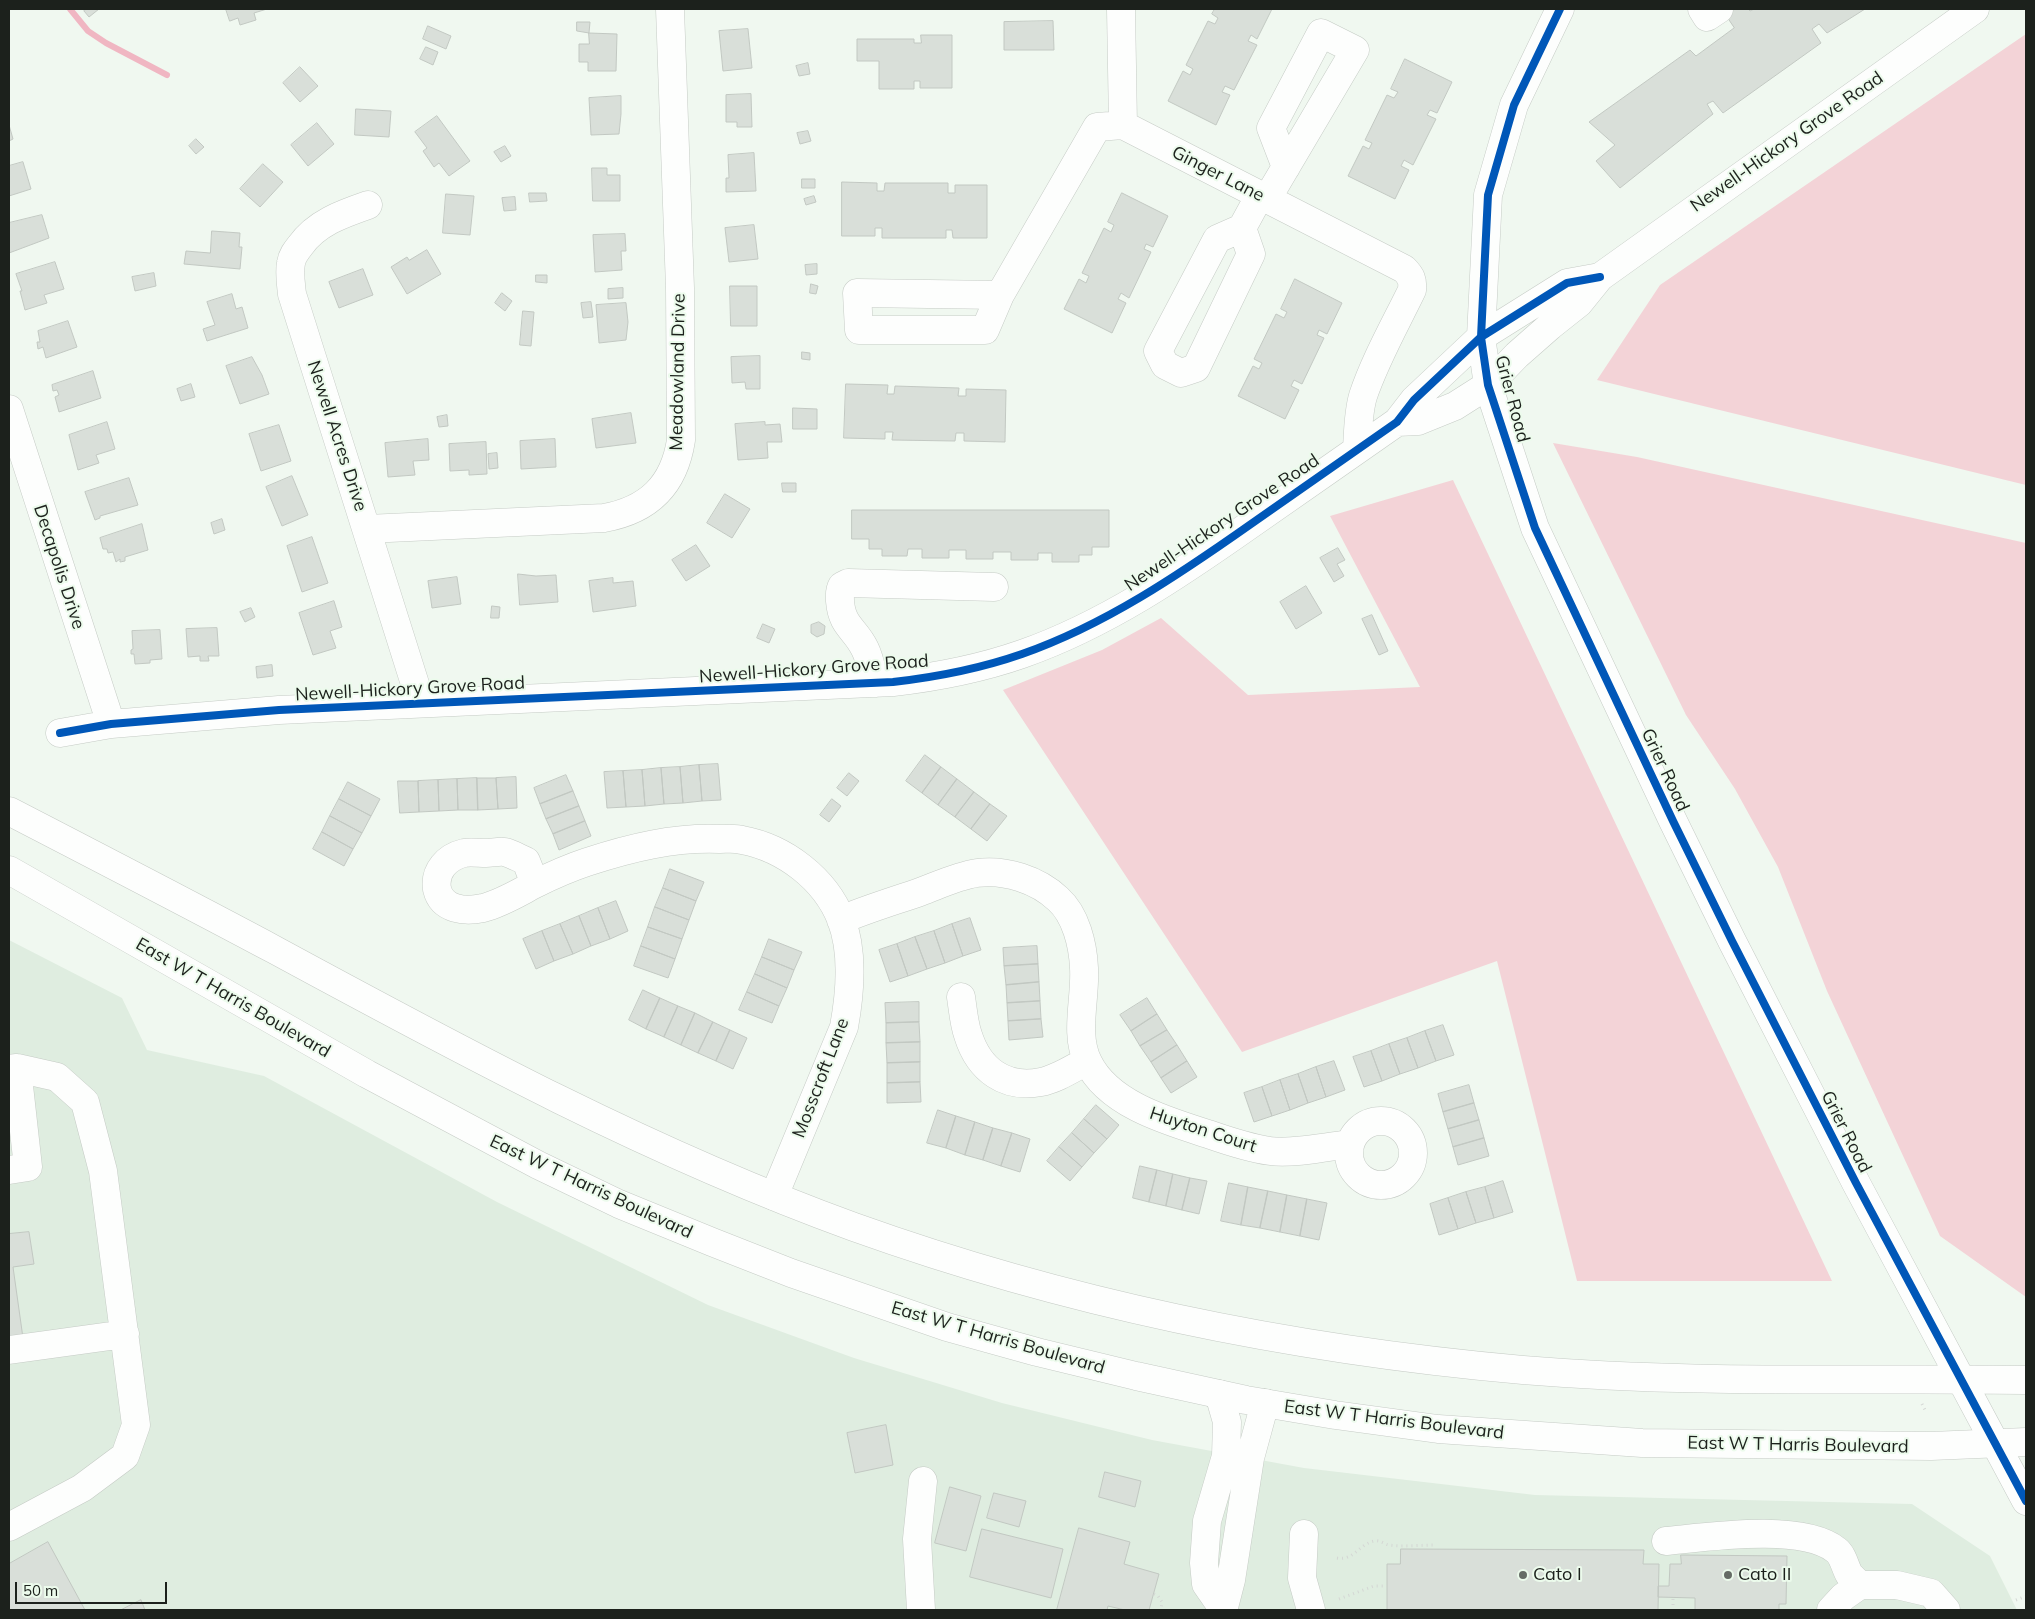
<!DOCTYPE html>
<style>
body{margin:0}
#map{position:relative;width:2035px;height:1619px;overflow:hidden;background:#f0f8f0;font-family:Mulish,sans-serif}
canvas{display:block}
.frame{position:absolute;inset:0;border:10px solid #1c211c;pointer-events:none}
.scale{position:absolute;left:15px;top:1582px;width:152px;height:22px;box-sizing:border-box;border:2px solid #1c211c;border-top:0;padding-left:6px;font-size:15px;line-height:18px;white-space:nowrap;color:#1c211c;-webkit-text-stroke:4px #ecfbec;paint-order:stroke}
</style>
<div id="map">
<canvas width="2035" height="1619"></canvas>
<div class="frame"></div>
<div class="scale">50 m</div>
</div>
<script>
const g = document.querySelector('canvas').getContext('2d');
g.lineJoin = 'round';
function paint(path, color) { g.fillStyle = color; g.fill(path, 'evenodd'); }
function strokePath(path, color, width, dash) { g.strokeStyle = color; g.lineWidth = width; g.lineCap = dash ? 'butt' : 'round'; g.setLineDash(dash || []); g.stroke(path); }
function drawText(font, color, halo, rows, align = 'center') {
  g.font = font + ' Mulish,sans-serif'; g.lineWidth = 4; g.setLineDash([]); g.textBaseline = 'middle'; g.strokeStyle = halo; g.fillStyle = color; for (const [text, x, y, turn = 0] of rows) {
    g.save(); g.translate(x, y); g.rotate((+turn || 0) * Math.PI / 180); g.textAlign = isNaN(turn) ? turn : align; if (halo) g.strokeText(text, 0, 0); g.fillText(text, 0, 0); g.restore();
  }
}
const built = new Path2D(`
 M9,940L122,998L147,1050L264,1076L497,1202L708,1305L854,1358L1002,1403L1152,1440L1304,1468L1535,1495L1912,1504L1990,1556L2017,1610H9Z`);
const green = new Path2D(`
 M2026,34V485L1597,380L1660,285Z
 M1553,443L1637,457L2026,543V1297L1940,1236L1827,991L1778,867L1735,789L1686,715Z
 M1453,480L1832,1281H1577L1497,961L1242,1052L1003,690L1102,650L1161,618L1248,695L1420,687L1330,516Z`);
const stream = new Path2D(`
 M70,9L88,31L106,43L167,75`);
const building = new Path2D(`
 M87,9H99L89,17L84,11Z
 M226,9H267L254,13L256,20L240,25L238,18L230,21Z
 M1215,9H1272L1257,39L1251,35L1248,41L1257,45L1234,90L1225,86L1222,92L1230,95L1216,125L1168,101L1183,71L1190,75L1193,69L1186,65L1208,21L1215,24L1218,18L1212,14Z
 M1722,9H1748L1750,11L1754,9H1865L1827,33L1819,24L1812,29L1821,43L1723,113L1713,101L1707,104L1713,114L1620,188L1596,161L1615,145L1589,122L1690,50L1696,56L1734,28Z
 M1053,21L1054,50H1004V22Z
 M577,22H590L589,33L577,31Z
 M428,26L451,36L446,49L423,39Z
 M748,29L752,68L723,71L719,31Z
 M589,33L617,34L616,71H588V62H579V44H589Z
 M921,35H952V88H920V81H914V89H879V61H857V39H914V43H921Z
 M426,47L438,52L433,65L420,59Z
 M1405,59L1452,82L1437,113L1430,110L1427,115L1436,119L1413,165L1404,160L1401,166L1409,170L1395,199L1348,176L1363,146L1369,149L1372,143L1365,140L1387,95L1394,98L1398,92L1391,89Z
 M808,63L810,74L799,76L796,66Z
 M300,67L318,86L300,102L283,83Z
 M751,94L752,127H737V122H726V95Z
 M621,96V114L619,134L591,135L589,98Z
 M356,109L391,111L389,137L355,135Z
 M437,116L470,161L449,176L439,163L434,167L423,151L427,148L415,132Z
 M317,123L334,144L308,166L291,145Z
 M9,125L13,139L9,141Z
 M808,131L811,141L800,144L797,133Z
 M196,139L204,147L196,154L189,146Z
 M505,146L511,156L501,162L494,152Z
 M754,153L756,191L726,192V178H729L728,155Z
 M23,162L31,189L9,196V166Z
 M263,164L283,182L260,207L240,189Z
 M592,168H607V175H620V201H593Z
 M802,179H815V188H802Z
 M842,182L877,183V191H884L885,183H948V193H955V185H987V238H953L952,230H946V238H882V228H875V236H842Z
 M529,193H546L547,201L530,202Z
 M1122,193L1168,216L1153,247L1146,244L1144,249L1151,252L1129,298L1121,293L1118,299L1126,303L1112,333L1064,309L1079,279L1086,283L1089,276L1082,273L1104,228L1111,232L1114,225L1108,222Z
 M446,194L474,196L470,235L443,233Z
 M814,196L816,202L806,205L804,199Z
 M515,197L516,210L504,211L502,198Z
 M42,215L49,238L9,253V223Z
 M754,225L758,259L729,262L725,228Z
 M212,231L240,233L239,247H242L240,269L184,264L186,251L210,253Z
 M625,234L626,251H621L622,270L595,272L593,235Z
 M427,250L441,274L407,294L391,267L407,257L409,260Z
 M55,262L64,289L44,295L47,303L25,310L20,291H22L16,274Z
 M817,264V274L806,275L805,265Z
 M363,269L373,295L339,308L329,282Z
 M154,273L156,286L135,291L132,277Z
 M536,275H547V283L536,282Z
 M1295,279L1342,303L1327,334L1319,330L1317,335L1324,338L1302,384L1294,380L1291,386L1299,390L1285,419L1238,396L1253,366L1259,369L1262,363L1254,359L1276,314L1284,318L1287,312L1281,309Z
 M811,284L818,286L816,294L810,293Z
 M730,286H757V326H731Z
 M623,288V298L608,299V289Z
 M502,293L512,301L505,311L495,303Z
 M232,294L236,309L242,307L248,328L207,341L203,329L215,325L207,302Z
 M591,302L593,317L583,318L581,303Z
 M626,303L628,322L626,340L599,343L596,305Z
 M523,311L534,312L531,346L520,345Z
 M68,321L77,347L46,358L43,347L38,349L37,342H40L38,331Z
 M802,352L810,353V360L802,359Z
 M760,356V389H746L745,382L732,383L731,357Z
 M252,357L262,375L269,394L240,404L226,366Z
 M93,371L101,398L59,412L55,397L59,395L57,390L53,391L52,385Z
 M191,384L195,397L181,401L177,389Z
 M846,384L888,385L887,394H894L895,386L959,388L958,396H966V389L1006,390L1005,442L964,441V433H956L955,441L892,440L893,432H885V439L844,438Z
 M793,408L817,409V429H793Z
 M631,413L636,443L596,448L592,419Z
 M447,415L448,426L439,427L437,417Z
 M107,422L115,449L96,455L99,463L78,470L69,435Z
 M765,422V425L780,424L782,442H767L768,458L738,460L735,424Z
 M279,425L291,461L261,471L249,434Z
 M428,439L429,460L413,461L415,475L388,477L385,443Z
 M555,439L556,467L521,469L520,441Z
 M486,442L487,474L469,475V470L450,471L449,444Z
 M497,453L498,468L489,469L488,454Z
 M292,476L308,515L282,526L266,487Z
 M129,478L138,505L100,516V518L95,520L85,492Z
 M782,483H796V492H783Z
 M725,494L750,509L732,538L707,523Z
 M852,510H1109V547H1092V555H1079V562H1052V553H1038V560H1011V552H993V559H966V550H949V558H922V549H908L907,556H882V549H869V539H852Z
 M222,519L225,530L214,534L211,523Z
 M142,524L148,550L125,557V561L120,562V559L116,562L113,552L108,553L107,549H103L100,538Z
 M312,537L328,583L302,592L287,546Z
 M696,545L710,566L686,581L672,560Z
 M1338,548L1345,560L1337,564L1344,576L1334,582L1320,558Z
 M518,574L536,576L556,575L558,602L520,605Z
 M457,577L461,604L432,608L428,581Z
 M613,578V583L633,581L636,606L593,612L589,581Z
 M1306,586L1322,613L1296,629L1280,602Z
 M334,601L342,627L330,631L336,648L313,655L299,613Z
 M492,606L500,607L499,618H491Z
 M251,608L255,617L245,622L240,612Z
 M1372,615L1388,651L1379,655L1362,619Z
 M819,622L825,626L824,634L817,637L811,633V625Z
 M763,624L775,629L769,643L757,638Z
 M217,628L219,656H208L209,661H200V656L188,657L186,629Z
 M160,630L162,659L150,660V663L135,664L134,654H131V650L133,649L132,631Z
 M272,665L273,676L257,678L256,667Z
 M925,755L941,767L922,793L906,781Z
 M718,764L721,800L702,801L699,765Z
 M699,765L702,801L683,803L680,767Z
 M680,767L683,803L664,804L661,768Z
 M941,767L957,779L938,805L922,793Z
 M661,768L664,804L645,806L642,770Z
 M642,770L645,806L626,807L623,771Z
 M623,771L626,807L607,808L604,772Z
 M849,773L859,781L847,796L837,788Z
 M566,775L573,791L540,804L534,788Z
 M516,777L517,808L498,809L496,778Z
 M477,778L478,810H458L457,779Z
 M477,778H496L498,809L478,810Z
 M457,779L458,810L439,811L438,780Z
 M957,779L974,792L955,817L938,805Z
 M438,780L439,811L419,812L418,781Z
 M398,781H418L419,812L400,813Z
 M348,782L380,799L371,816L339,799Z
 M573,791L579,806L546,819L540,804Z
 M974,792L990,804L971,829L955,817Z
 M339,799L371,816L362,833L330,816Z
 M832,799L841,806L829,822L820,815Z
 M990,804L1007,816L987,841L971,829Z
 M579,806L585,821L553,834L546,819Z
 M330,816L362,833L353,849L322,832Z
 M585,821L591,836L559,850L553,834Z
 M322,832L353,849L344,866L313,849Z
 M670,869L704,882L696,901L663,888Z
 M663,888L696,901L689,920L655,907Z
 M616,901L628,931L610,939L598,908Z
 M655,907L689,920L682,939L648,927Z
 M598,908L610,939L591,946L579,916Z
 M579,916L591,946L573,954L560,924Z
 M970,918L981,950L963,956L952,924Z
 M560,924L573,954L554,961L542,931Z
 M952,924L963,956L945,963L934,931Z
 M648,927L682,939L675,959L641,946Z
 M542,931L554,961L536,969L523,939Z
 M934,931L945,963L927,969L915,937Z
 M915,937L927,969L908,976L897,944Z
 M769,939L802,952L794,970L762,957Z
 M897,944L908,976L890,982L879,950Z
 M641,946L675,959L668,978L634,966Z
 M1037,946L1038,964L1004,966L1003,948Z
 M762,957L794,970L787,988L755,974Z
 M1038,964L1039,982L1006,985L1004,966Z
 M755,974L787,988L779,1006L747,992Z
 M1039,982L1040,1001L1007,1003L1006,985Z
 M643,990L660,998L646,1029L629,1020Z
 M747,992L779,1006L772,1023L739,1010Z
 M660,998L678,1006L664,1037L646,1029Z
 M1147,998L1157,1014L1131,1031L1120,1015Z
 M1040,1001L1041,1019L1008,1021L1007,1003Z
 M919,1002V1022L886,1023L885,1003Z
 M678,1006L695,1013L681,1045L664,1037Z
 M695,1013L713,1022L698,1053L681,1045Z
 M1157,1014L1167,1030L1140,1046L1131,1031Z
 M1041,1019L1043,1037L1009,1040L1008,1021Z
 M713,1022L730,1030L716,1061L698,1053Z
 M919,1022L920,1042L886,1043V1023Z
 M1443,1025L1454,1055L1436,1061L1425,1031Z
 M730,1030L747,1038L733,1069L716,1061Z
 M1167,1030L1177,1045L1151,1062L1140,1046Z
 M1425,1031L1436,1061L1418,1068L1407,1038Z
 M1407,1038L1418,1068L1400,1074L1389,1044Z
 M920,1042V1062L887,1063L886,1043Z
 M1389,1044L1400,1074L1382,1081L1371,1051Z
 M1177,1045L1187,1061L1161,1078L1151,1062Z
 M1371,1051L1382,1081L1364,1087L1353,1057Z
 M1187,1061L1197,1077L1171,1093L1161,1078Z
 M1334,1061L1345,1090L1326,1097L1316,1067Z
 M920,1062V1082L887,1083V1063Z
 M1316,1067L1326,1097L1308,1103L1298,1074Z
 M1298,1074L1308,1103L1290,1110L1280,1080Z
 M1280,1080L1290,1110L1272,1116L1262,1087Z
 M920,1082L921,1102L887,1103V1083Z
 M1469,1085L1474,1103L1443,1112L1438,1094Z
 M1262,1087L1272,1116L1254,1122L1244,1093Z
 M1474,1103L1479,1120L1448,1129L1443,1112Z
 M1096,1105L1119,1125L1107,1139L1084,1119Z
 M938,1110L956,1116L946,1148L927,1143Z
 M956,1116L975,1122L965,1155L946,1148Z
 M1084,1119L1107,1139L1094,1153L1072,1133Z
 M1479,1120L1484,1138L1453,1147L1448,1129Z
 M975,1122L993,1128L983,1160L965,1155Z
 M993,1128L1012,1133L1001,1166L983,1160Z
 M1012,1133L1030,1139L1020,1172L1001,1166Z
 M1072,1133L1094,1153L1082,1167L1059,1147Z
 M1484,1138L1489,1156L1458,1165L1453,1147Z
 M1059,1147L1082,1167L1070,1181L1047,1161Z
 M1140,1166L1157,1170L1149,1202L1133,1198Z
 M1157,1170L1173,1174L1166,1206L1149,1202Z
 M1173,1174L1190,1178L1182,1210L1166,1206Z
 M1190,1178L1207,1181L1199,1214L1182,1210Z
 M1503,1181L1513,1212L1494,1218L1485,1187Z
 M1229,1183L1248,1187L1241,1225L1221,1221Z
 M1248,1187L1268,1191L1260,1228L1241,1225Z
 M1485,1187L1494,1218L1476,1223L1466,1192Z
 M1268,1191L1287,1195L1280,1232L1260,1228Z
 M1466,1192L1476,1223L1458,1229L1448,1198Z
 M1287,1195L1307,1199L1300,1236L1280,1232Z
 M1448,1198L1458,1229L1439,1235L1430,1204Z
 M1307,1199L1327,1203L1319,1240L1300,1236Z
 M29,1232L34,1264L13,1267L23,1338L9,1340V1234Z
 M886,1425L893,1465L855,1473L847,1433Z
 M1105,1472L1141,1481L1135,1507L1099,1497Z
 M950,1487L981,1496L966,1551L935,1543Z
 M994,1493L1026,1501L1019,1527L987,1518Z
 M1079,1528L1130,1542L1124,1564L1159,1574L1149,1610H1125L1108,1606L1107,1610H1057Z
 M982,1529L1063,1549L1051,1598L970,1577Z
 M48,1542L85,1610H9V1564Z
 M1401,1549L1644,1550L1643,1564H1659L1658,1610H1387V1564H1400Z
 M1681,1555L1787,1556L1786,1604H1779V1610H1695V1598L1658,1597V1586H1669L1670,1564H1681Z
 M141,1600L145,1610H121Z`);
const path = new Path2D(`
 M1922,1404L1926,1412
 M1337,1558C1354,1561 1360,1543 1375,1541C1380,1540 1384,1544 1389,1545C1404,1547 1421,1545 1436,1545
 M1154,1594L1158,1596L1162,1602L1161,1610
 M1339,1599L1374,1586H1387
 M2016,1600L2026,1596
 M1673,1610V1597`);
const minor = new Path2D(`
 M1121,9L1123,125L1404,269C1411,276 1413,280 1412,290C1395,325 1375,360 1363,396C1358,413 1358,432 1357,450
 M1560,9L1514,105L1488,195L1481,337L1488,385L1535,528L1673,821L1732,941L1856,1183L2026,1501
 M1702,9L1707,17L1719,9
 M1267,199L1355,50L1321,33L1271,128L1286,167
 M368,205C342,214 316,223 300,246C296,251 292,256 291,263C289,273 291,284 292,294L421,703
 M1242,228L1251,254L1196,368L1181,373L1165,365L1158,351L1217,239L1242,228L1260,195
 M1000,295L985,330H859L857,293L1000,295L1097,127L1123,125
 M9,409L111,724
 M1397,422L1418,421L1455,406L1488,385L1517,355L1550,326L1579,303L1600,277L1975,9
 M367,529L604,518C648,510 674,486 681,440L680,288L670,9
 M875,683C872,672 870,659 865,649C855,628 842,627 840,601C840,595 839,591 842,586L848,583L994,587
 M60,733L111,724L279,710L893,682C937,677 979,669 1022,654C1105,625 1180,574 1251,524C1300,490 1348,456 1397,422L1414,400L1481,337L1567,283L1600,277
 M535,884L526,861C519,858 512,854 505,852C499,851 492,853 486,853C479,853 470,852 464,853C447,857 434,871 437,889C442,910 465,912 483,908C502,903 518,893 535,884C551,876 569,868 587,862C630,848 674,837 720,839C727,839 735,838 742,840C785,848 825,879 841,919C854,952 850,994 844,1027L774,1196
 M841,920C867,909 894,901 920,892C939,885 957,876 977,873C1005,869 1038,880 1058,899C1076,915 1083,945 1084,968C1086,998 1074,1034 1088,1062C1108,1104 1167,1121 1208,1134C1228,1141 1249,1148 1270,1151C1292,1154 1327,1147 1349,1144
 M961,997C963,1010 964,1024 968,1035C979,1070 1005,1089 1041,1082C1057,1079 1073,1068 1087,1061
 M9,1069L17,1068L57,1077L85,1102L103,1171L136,1425L125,1456L82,1488L9,1527
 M1349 1153a32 32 0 1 1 64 0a32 32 0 1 1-64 0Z
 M9,1170L28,1167L17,1068
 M9,1350L125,1334
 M1219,1394L1227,1422L1226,1456L1207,1521L1204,1563L1206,1584L1224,1610
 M1304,1534L1302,1578L1311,1610
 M1666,1541C1708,1537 1802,1523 1836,1550C1843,1555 1845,1567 1849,1574C1852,1578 1856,1581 1860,1585H1897L1931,1593L1946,1610
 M1224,1607L1231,1580L1250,1458L1265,1403
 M921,1610L917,1539L923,1481
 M1831,1610L1843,1597L1860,1585`);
const major = new Path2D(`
 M9,811C98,857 187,903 275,950C465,1053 650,1153 854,1227C1069,1304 1296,1350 1523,1370C1690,1384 1859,1378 2026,1380
 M9,870L367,1074L538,1165L619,1204L712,1242L791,1273L947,1327L1037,1352L1136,1376L1246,1400L1335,1415L1438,1429L1642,1443L1931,1446L2026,1442`);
const cycleway = new Path2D(`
 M1560,9L1514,105L1488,195L1481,337L1488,385L1535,528L1673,821L1732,941L1856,1183L2026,1501
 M60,733L111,724L279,710L893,682C937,677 979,669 1022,654C1105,625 1180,574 1251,524C1300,490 1348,456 1397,422L1414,400L1481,337L1567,283L1600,277`);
const markers = [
 [1523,1575,5,"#666c66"],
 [1728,1575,5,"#666c66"]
];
const streetNames = [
 ["Newell-Hickory Grove Road",1787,142,-35],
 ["Ginger Lane",1218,174,27],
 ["Meadowland Drive",678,372,-89],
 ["Grier Road",1512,399,75],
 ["Newell Acres Drive",337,436,72],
 ["Newell-Hickory Grove Road",1222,523,-34],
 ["Decapolis Drive",59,567,72],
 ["Newell-Hickory Grove Road",814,669,-4],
 ["Newell-Hickory Grove Road",410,689,-3],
 ["Grier Road",1665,770,65],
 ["East W T Harris Boulevard",233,998,30],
 ["Mosscroft Lane",821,1078,-69],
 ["Huyton Court",1203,1130,18],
 ["Grier Road",1846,1132,63],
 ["East W T Harris Boulevard",591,1187,25],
 ["East W T Harris Boulevard",998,1338,16],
 ["East W T Harris Boulevard",1394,1420,7],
 ["East W T Harris Boulevard",1798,1445,1]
];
const poiNames = [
 ["Cato I",1533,1575],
 ["Cato II",1738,1575]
];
paint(built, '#dfede0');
paint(green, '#f3d3d7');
strokePath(stream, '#f0b6c2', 6);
paint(building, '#d9dfd9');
strokePath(building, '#c2c8c2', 1);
strokePath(minor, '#c5cbc5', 29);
strokePath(major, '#c5cbc5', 29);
strokePath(path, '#d4d7d4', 3, [1, 4]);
strokePath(minor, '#fdfefd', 28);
strokePath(major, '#fdfefd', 28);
strokePath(cycleway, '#0057b8', 8);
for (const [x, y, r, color] of markers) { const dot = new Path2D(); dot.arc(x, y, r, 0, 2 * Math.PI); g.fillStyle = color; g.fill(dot); strokePath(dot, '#ecfbec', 2); }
drawText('18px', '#1c211c', '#ecfbec', streetNames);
drawText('18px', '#1c211c', '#ecfbec', poiNames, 'left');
</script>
